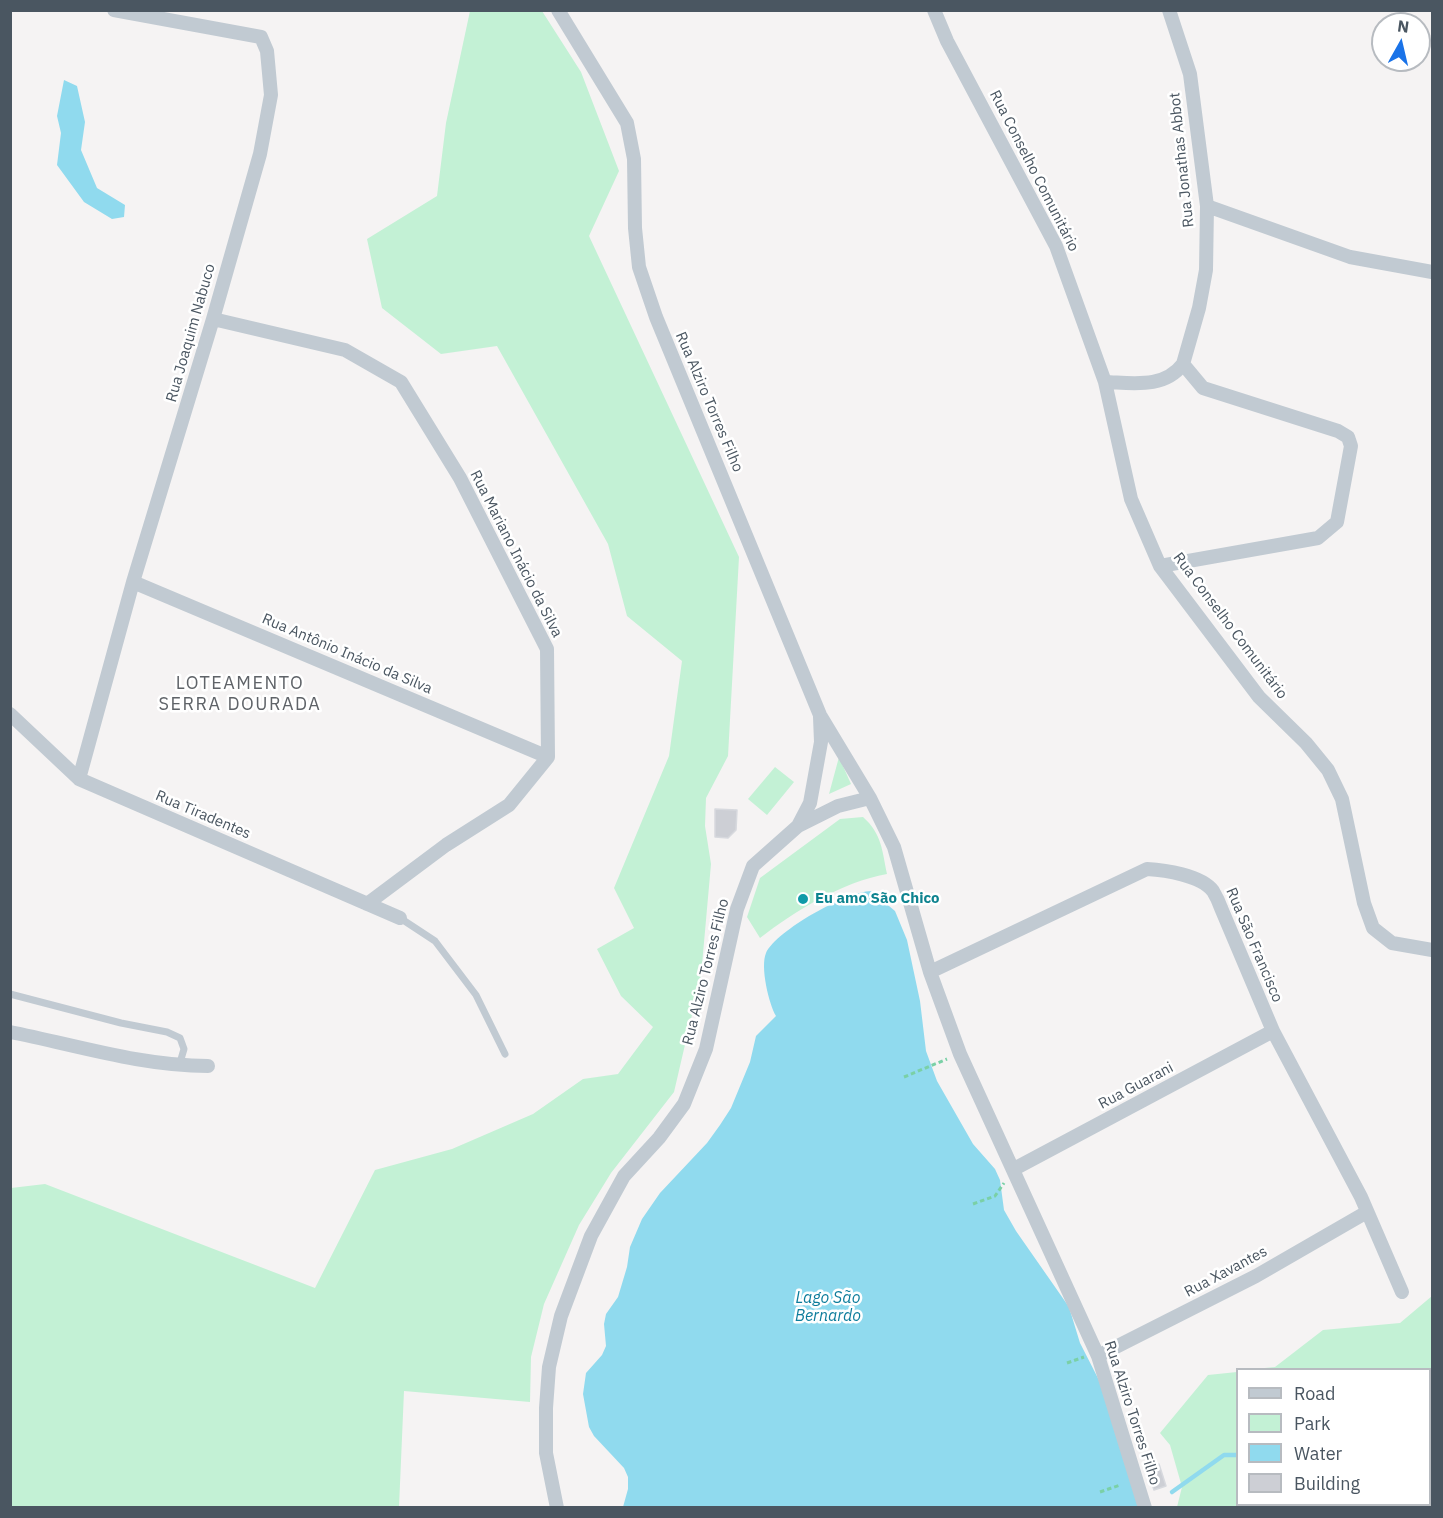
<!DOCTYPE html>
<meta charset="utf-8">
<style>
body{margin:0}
#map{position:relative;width:1443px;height:1518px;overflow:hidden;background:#f5f3f3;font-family:"IBM Plex Sans",sans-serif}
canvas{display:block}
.frame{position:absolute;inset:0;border:12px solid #4a5661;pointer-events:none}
.legend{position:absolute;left:1236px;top:1368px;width:195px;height:138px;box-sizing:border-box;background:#fff;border:2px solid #b7bbc0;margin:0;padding:8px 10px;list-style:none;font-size:18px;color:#4a5661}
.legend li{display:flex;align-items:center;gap:12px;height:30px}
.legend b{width:30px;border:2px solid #b7bbc0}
.north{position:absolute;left:1371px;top:12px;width:60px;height:60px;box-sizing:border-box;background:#fff;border:2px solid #b7bbc0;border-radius:50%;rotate:8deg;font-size:16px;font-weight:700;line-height:24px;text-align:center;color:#4a5661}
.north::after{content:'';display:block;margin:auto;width:21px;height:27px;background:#1a73e8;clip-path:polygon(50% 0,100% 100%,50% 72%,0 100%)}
</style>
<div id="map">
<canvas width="1443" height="1518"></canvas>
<div class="frame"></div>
<ul class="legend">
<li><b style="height:8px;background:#c1cad2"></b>Road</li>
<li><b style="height:16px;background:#c3f1d5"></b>Park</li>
<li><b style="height:16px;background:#90daee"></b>Water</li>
<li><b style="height:16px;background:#cdcfd5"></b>Building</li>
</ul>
<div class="north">N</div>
</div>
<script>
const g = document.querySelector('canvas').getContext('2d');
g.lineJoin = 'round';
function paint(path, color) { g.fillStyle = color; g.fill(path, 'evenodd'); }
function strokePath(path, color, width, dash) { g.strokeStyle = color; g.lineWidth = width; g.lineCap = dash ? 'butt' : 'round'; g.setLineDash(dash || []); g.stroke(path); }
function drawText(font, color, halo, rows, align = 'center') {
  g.font = font + ' "IBM Plex Sans",sans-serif'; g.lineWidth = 5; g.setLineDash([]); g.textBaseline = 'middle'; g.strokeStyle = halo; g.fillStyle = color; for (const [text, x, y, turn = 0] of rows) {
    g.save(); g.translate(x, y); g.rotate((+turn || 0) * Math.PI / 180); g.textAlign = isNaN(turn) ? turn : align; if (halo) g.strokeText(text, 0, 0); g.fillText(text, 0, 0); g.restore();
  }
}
const green = new Path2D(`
 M470,11H542L581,72L619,171L589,236L739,557L728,756L706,798L705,826L711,864L701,976L674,1092L611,1173L579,1225L544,1304L531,1357L530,1402L404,1391L399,1507H11V1188L45,1184L315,1288L375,1170L452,1149L533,1114L583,1079L618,1074L653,1027L621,996L597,949L634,928L614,888L669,756L682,661L627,616L608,544L497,346L441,354L382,308L367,239L437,196L446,123Z
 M839,757L851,784L829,794Z
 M775,767L794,782L767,815L748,799Z
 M863,817C882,834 882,850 887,874C842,882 795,911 760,938L747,917L760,878L840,819Z
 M1432,1296V1507H1177L1182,1487L1170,1445L1160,1433L1208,1375L1237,1372L1238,1504H1430V1370L1254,1369L1275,1367L1323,1330L1400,1323Z`);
const water = new Path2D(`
 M64,80L77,86L85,122L81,150L97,188L125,205L124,217L112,219L84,202L57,165L61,133L57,116Z
 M871,891L895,911L907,940L920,1001L926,1051L937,1081L973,1144L995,1169L1000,1180L1004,1210L1016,1231L1069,1307L1080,1343L1103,1388L1139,1507H623L628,1489V1477L624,1468L594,1436L589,1427L583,1394L586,1373L602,1355L606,1346L604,1324L606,1314L618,1297L627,1267L630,1247L642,1219L660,1193L707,1143L720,1125L731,1108L750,1062L756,1036L776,1016C769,1004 760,967 766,953C777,930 846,892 871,891Z`);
const stream = new Path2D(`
 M1430,1463H1432
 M1172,1492L1224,1455H1238`);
const building = new Path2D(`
 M715,809L737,810L736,830L728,838L715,837Z
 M1159,1464L1166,1486L1154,1490L1147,1468Z`);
const path = new Path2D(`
 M904,1077L947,1059
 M973,1204L995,1196L1004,1183
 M1067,1363L1084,1357
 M1100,1492L1120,1485`);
const lane = new Path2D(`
 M400,918L435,941L476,995L505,1054
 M10,994L121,1023L167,1032L180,1038L184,1049L179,1066`);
const street = new Path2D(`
 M558,10L627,123L634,159L635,228L639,267L656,317L820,715L870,798L894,847L930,972L960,1054L1098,1356L1145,1508
 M934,10L947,41L1056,246L1105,382L1131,499L1160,566L1259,697L1306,743L1328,770L1342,799L1364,903L1373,928L1392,943L1432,950
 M1207,206L1350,257L1432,272
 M213,319L345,350L401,382L460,478L547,649L548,757L509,805L446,845L367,904
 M1105,382C1133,383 1164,389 1183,364L1199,308L1206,270L1207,206L1190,74L1169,10
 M1160,566L1318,538L1337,522L1351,446L1348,437L1338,431L1203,388L1183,364
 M133,582L548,757
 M10,714L79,779L400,918
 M79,779L133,582L213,319L260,154L271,95L267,51L261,37L114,10
 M798,826L810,803L821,742L820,717
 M930,972L1147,869C1164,870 1201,875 1213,891C1216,896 1219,902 1221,908L1273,1031L1361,1197L1402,1292
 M10,1032C76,1045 141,1066 208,1066
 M1014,1169L1273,1031
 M1098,1356L1256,1276L1367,1212
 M557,1508L546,1453V1408L549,1367L561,1316L591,1236L624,1176L659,1138L684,1104L706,1049L737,909L753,866L798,826L838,806L870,798`);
const markers = [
 [803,899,6,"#0f9aa8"]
];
const streetNames = [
 ["Rua Jonathas Abbot",1182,160,-96],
 ["Rua Conselho Comunitário",1034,171,63],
 ["Rua Joaquim Nabuco",191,333,-74],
 ["Rua Alziro Torres Filho",709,402,67],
 ["Rua Mariano Inácio da Silva",516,554,63],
 ["Rua Conselho Comunitário",1230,626,53],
 ["Rua Antônio Inácio da Silva",347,654,23],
 ["Rua Tiradentes",203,815,23],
 ["Rua São Francisco",1254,945,67],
 ["Rua Alziro Torres Filho",706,972,-76],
 ["Rua Guarani",1136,1086,-28],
 ["Rua Xavantes",1226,1272,-28],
 ["Rua Alziro Torres Filho",1132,1413,72]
];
const cultureNames = [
 ["Eu amo São Chico",815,899]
];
const waterNames = [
 ["Lago São",828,1298],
 ["Bernardo",828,1316]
];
const quarterNames = [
 ["LOTEAMENTO",240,684],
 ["SERRA DOURADA",240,705]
];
paint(green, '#c3f1d5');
paint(water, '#90daee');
strokePath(stream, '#90daee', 4.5);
paint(building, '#cdcfd5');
strokePath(building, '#d7d9de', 1.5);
strokePath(path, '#7ad0a6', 3, [4.5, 3]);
strokePath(lane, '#c1cad2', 7);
strokePath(street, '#c1cad2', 14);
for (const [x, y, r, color] of markers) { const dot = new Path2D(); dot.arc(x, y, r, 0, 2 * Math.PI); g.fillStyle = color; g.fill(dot); strokePath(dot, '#fff', 2); }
drawText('15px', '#4a5661', '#fff', streetNames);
drawText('bold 15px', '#0d838f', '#fff', cultureNames, 'left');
drawText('italic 16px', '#0c7c9b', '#fff', waterNames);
g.letterSpacing = '1.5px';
drawText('18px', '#5f6368', '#fff', quarterNames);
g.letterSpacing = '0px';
</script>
